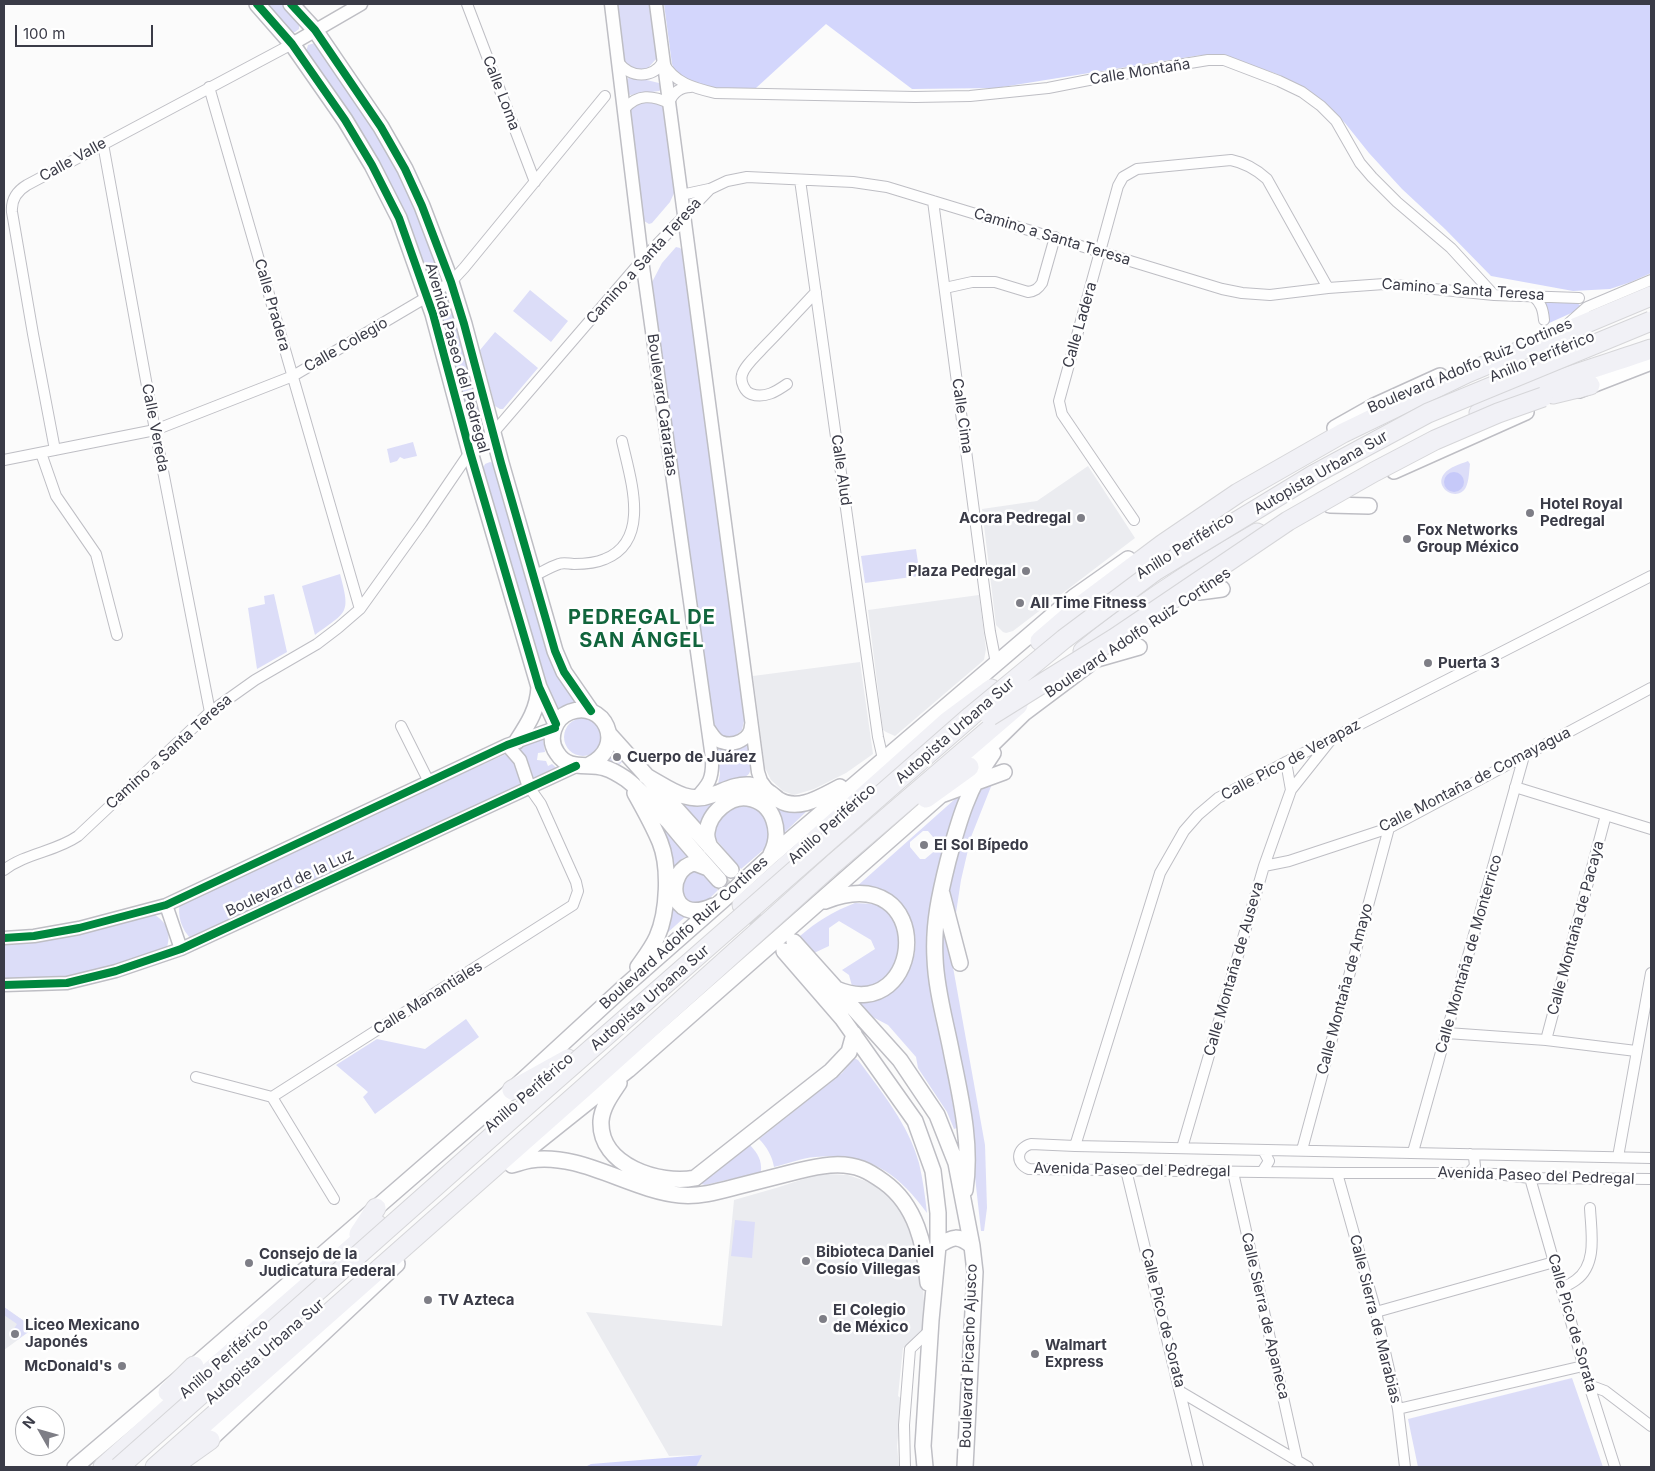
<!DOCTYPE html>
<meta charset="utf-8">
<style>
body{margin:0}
#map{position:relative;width:1655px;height:1471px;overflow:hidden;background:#fbfbfb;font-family:Inter,sans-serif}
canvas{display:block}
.frame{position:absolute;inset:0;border:5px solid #3a3b47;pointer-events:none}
.north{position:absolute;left:15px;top:1406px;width:50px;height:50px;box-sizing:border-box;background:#fff;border:1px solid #b0b1b5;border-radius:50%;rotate:308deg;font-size:14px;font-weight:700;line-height:20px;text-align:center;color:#3a3b47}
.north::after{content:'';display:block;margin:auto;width:18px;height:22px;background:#7e7e86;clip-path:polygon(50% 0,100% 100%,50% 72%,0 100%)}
.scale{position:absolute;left:15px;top:25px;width:138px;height:22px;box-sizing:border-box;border:2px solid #3a3b47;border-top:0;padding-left:6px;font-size:15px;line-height:18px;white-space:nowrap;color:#3a3b47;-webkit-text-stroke:4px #fff;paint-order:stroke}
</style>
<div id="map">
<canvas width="1655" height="1471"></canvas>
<div class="frame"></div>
<div class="north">N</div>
<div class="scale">100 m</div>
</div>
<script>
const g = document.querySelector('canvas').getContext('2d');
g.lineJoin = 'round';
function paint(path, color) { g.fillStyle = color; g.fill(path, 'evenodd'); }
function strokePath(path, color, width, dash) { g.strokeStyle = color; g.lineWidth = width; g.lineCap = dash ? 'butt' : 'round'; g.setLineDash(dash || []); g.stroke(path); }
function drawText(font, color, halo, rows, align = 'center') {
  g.font = font + ' Inter,sans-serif'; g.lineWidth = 5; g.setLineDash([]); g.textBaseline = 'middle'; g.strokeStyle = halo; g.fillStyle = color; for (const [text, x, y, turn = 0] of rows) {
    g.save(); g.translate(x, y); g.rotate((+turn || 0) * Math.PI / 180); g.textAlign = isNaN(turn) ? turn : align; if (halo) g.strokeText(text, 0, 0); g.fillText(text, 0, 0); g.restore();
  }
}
const built = new Path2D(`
 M1088,466L1135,538L1013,631L1006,633L1003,632L996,625L982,509L1037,501Z
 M979,595L986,649L984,660L895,736L886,732L883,730L868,610Z
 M860,662L873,754L846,773L814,789L794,795L783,791L771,780L765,768L753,676Z
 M827,1174L848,1175L877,1185L887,1192L896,1203L903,1215L912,1236L922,1268L924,1302L922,1336L903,1348L898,1396L902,1399L897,1446L899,1467H696L701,1455L669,1456L586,1312L722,1326L734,1200L776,1188L813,1176Z
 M4,1307L34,1328L4,1350Z`);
const green = new Path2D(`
 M264,4H282L299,23V29L295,32L289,33Z
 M617,4H650L657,58L648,68C638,72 629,68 623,59Z
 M315,43L347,86L400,171L440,271L438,277L432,278L426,273L306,52L308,45Z
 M630,76L659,83L662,89L659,91L630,95L628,93L626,81Z
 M639,101L663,103L675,191L670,202L652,223L649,224L644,221L631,112V109Z
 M676,247L680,248L683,251L745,717L742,730L734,737L726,738L717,735L711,726L650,286L662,263Z
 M530,290L568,321L551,342L513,311Z
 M449,313L455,315L485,427L484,430L479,432L474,430L440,322L444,315Z
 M495,332L538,368L503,409H500L495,406L480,350Z
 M413,442L417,456L404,459L400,457L397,461L390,463L387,449Z
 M1468,461L1470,464C1469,472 1469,481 1466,487C1458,503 1433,488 1444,474C1449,467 1461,464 1468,461Z
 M490,462L493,463L577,701L564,706L554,714L482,470L485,464Z
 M916,549L920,576L865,583L861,556Z
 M340,574C351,615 347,611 315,635L302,586Z
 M274,594L287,652L257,669L248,608L265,604L264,596Z
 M564 737a19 19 0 1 1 38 0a19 19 0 1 1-38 0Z
 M543,738L545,752L538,753L537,760L546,761L548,766L552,764L559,770L531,783C531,768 527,760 516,749Z
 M748,744C753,782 754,774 718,784L720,774L716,747C728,753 737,750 748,744Z
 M613,745L625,758L620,764L606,759Z
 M506,754C515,762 521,774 521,786L192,940C181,929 177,916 180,901Z
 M994,779L971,837L961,880L954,926L945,893L969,814L982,782Z
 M964,791L931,982L957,1128L954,1129L947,1112L918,1068L916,1057L888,1025L867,1014L856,998C866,996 885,993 893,988C926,965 921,915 888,895C878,889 866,888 855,888ZM923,831H928L938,843V848L925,859H920L910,847V842Z
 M676,796L708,802L711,807L701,824Z
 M744,804C755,807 766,812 769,824C771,829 769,839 769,845L741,869L714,837C717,814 722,810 744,804Z
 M779,807L809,809L784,833L783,821L777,809Z
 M662,823L690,856C680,857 675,865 672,874L659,825Z
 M701,868L718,890L708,900L695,905C681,898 679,888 684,874Z
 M672,901L686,916L665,935Z
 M855,903L874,904L884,907L898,923L904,951L886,980L862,988L852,986L849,975L842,970L875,949L871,940L839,921L829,928V946L814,953L800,936C816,922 834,911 855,903Z
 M942,906L985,1145L987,1208L984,1231H981L969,1123L941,965Z
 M153,914C168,922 172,935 166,950C133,961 99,972 65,977C45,979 24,979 4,980V943L84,932Z
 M466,1019L479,1037L375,1114L363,1097L368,1092L336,1065L377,1039L425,1049Z
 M854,1058L858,1060C881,1091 909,1125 919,1163C923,1180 925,1196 927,1213C897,1172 868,1152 815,1157C802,1158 787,1164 774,1167C772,1156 767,1147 759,1139L842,1073Z
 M750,1145C758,1154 762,1160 761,1172L705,1185L697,1183L713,1175Z
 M735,1220L755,1222L752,1258L731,1256Z
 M4,1307L34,1328L17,1340L10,1335L17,1324L4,1315Z
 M1572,1378L1603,1467H1418L1408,1419Z`);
const forest = new Path2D(`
 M664,4H1651V273L1631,282L1610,289L1573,291L1491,276L1445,229L1402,189L1369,153L1345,123L1326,105L1303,88L1277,74L1229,57L1201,55L996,88L912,89L826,24L756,88C732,89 682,92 672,64Z
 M1543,301L1577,303L1581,306L1578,310L1547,324L1549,312Z
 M702,1455L696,1467H585L591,1464Z`);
const water = new Path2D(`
 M1444 482a10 10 0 1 1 20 0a10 10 0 1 1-20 0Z`);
const secondaryTunnel = new Path2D(`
 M719,880L784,951`);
const minor = new Path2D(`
 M467,4L535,182
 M619,63C631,78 652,79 663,62C674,83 694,88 715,93L915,97L970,96L1048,88L1099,78L1208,60H1224L1279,81L1302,92L1321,106L1336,121L1360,163L1372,177L1397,202L1451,248L1494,295
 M209,87L360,609
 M625,108C638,94 652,95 669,103C673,92 680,87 691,87
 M103,144L155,430L210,712
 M800,180L878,737L883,759
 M681,195L709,189
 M933,201L990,632L996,663
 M945,288L972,282H995L1028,292C1035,291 1038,289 1042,283L1055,237
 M1533,296C1541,303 1543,309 1544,320
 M1569,323L1587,307L1651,280
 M787,384C777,391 765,399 751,394C745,392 740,382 742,375C744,366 757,355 763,348C781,330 798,311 816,292
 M55,450L33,334L12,212C11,200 17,191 27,185L292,44
 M41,453L56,496L96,554L117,635
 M4,460L155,430L293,376L427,297L451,282L464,268L605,96
 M1134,520L1062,414L1059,401L1118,186L1123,177L1137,169L1231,160C1246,163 1256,169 1267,179L1328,288
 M534,576C542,572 550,567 559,564C564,562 569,564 574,564C584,564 596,563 605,559C652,540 630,478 622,441
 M401,726L429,782
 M1286,762L1291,790
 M1515,787L1651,829
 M1264,866L1289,861L1389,828L1651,688
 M4,870C26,853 55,852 78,836L210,712L255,680L317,644L338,628L360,609L421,524L470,452L494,432L642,260L710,189L727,181L747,177L853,182L887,187L1222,289L1242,293L1270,295L1328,288L1384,284L1494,295L1579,298
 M1447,1033L1546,1040L1636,1051
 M1546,1040L1606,815
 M196,1077L272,1097
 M272,1097L573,905L578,891L576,882L541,804L529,787
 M272,1097L334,1199
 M1075,1146L1160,873L1184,831L1198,815L1218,798L1286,762L1651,576
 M1182,1148L1264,866L1291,790L1330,741
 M1302,1150L1389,828
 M1413,1152L1524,756
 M1618,1157L1651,973
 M1651,1158L1075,1146L1031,1144C1016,1148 1015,1164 1029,1169L1337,1173H1440L1496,1174L1530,1178L1651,1179
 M1126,1170L1198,1467
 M1233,1172L1297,1460
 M1262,1172L1269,1161L1263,1150
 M1337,1173L1376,1312L1398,1409L1405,1467
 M1468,1174L1475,1166L1474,1157L1470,1154
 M1530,1178L1589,1385L1615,1467
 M1562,1288C1566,1286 1572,1283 1576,1280C1598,1264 1591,1231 1590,1208
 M1376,1312L1554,1262
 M1589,1385L1605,1391L1651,1426
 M1181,1392L1308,1467
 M1398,1409L1583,1366
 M905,1467L904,1425L910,1349L930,1330`);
const tertiary = new Path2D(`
 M611,4L642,260L712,758C713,779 709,784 695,799
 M656,4L758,772L761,781L769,792
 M292,44L361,4
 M708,728C712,733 715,740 721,742C734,747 751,739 751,725
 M507,745L520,760L529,787
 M166,905L181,949
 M4,938L34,936L79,928L166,905L507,745L555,728
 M4,985L67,983L116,971L181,949L576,766`);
const secondary = new Path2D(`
 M257,4L292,44L345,120L372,165L399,218L433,314L470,452L539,687L556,724
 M291,4L315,30L381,127L405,169L422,206L451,282L464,324L501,463L555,651L564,672L591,711
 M1579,390L1651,362
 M1335,428L1374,406L1440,376
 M1394,471L1526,412
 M1330,505L1369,506
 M1199,592L1222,589
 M1097,659L1139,647
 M609,734L731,870
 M517,741C528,724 538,709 539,687
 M589,765C628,746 603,699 570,712C554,718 547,739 557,753C569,772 588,762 605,768C612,770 620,775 626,779C642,791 655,807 669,822C685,842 702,861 719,880
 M962,774L1024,713L1088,665
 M646,776C667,787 687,805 712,795C724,791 736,784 749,785C755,786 765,789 770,793C773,795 776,798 779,800C799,812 822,796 840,787
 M635,793C644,809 653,825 660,842C670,867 668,912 657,937C652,948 645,957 638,967
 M941,795L1004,772
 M710,847C708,842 706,837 707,832C709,813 730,795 748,798C775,802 782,834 771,854
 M708,868L695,863C664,869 668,927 713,906
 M942,894L960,963
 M825,901C938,857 926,1027 836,989
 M794,942L900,1060L937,1115L956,1163L972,1246L975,1272L965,1467
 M784,951L842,1018L915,1121L933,1171L938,1213V1246L931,1320L923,1446L925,1467
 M619,1083C611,1095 602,1107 601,1121C599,1166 660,1185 695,1178L831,1071L849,1052L854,1034
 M514,1161L628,1070L942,794
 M512,1165C518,1163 524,1161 530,1160C581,1152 630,1190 680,1195C700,1197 720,1191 739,1186C759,1181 779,1176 798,1171C819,1166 841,1161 862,1169C870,1172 877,1177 884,1182C916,1205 925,1245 928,1283
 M965,1190C972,1145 961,1099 952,1055C946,1023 936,990 935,958C933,924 940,893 948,861C959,820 968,788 993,753
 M938,1246C953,1236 958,1235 972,1246
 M202,1447L397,1264
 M75,1467L194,1366L512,1090L624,987L723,900L771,856L1074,597L1128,559`);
const motorway = new Path2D(`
 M1553,394L1590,385
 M1479,413C1534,385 1593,369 1651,349
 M1040,641L1083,604L1163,544L1238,493L1343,433L1467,373L1651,296
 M1083,651C1137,606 1196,568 1257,533
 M926,798L969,767
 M742,905L948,721L991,689
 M512,1090L568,1059
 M359,1234L376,1208
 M168,1392L194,1366
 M103,1467L192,1387L378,1225
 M155,1467L586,1086L833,864L1018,705
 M172,1467L210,1440`);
const motorwayBridge = new Path2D(`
 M990,716L1115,638L1288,521L1374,472L1435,440L1498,413L1543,397
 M119,1467L542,1092L971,716L1064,639L1155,571L1313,475L1428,413L1651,321`);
const cycleway = new Path2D(`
 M257,4L292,44L345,120L372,165L399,218L433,314L470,452L539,687L556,724
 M291,4L315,30L381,127L405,169L422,206L451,282L464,324L501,463L555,651L564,672L591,711
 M4,938L34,936L79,928L166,905L507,745L555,728
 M4,985L67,983L116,971L181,949L576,766`);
const markers = [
 [1530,513,5,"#7e7e86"],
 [1081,518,5,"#7e7e86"],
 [1407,539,5,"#7e7e86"],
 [1026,571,5,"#7e7e86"],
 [1020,603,5,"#7e7e86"],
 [1428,663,5,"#7e7e86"],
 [617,757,5,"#7e7e86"],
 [924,845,5,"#7e7e86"],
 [806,1261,5,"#7e7e86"],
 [249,1263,5,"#7e7e86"],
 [428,1300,5,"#7e7e86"],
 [823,1319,5,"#7e7e86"],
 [15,1334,5,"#7e7e86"],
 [1035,1354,5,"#7e7e86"],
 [122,1366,5,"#7e7e86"]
];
const streetNames = [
 ["Calle Montaña",1140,72,-9],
 ["Calle Loma",501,93,69],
 ["Calle Valle",73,160,-29],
 ["Camino a Santa Teresa",1052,237,17],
 ["Camino a Santa Teresa",644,261,-48],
 ["Camino a Santa Teresa",1463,290,4],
 ["Calle Pradera",272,305,74],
 ["Calle Ladera",1080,325,-74],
 ["Calle Colegio",346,345,-30],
 ["Anillo Periférico",1542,357,-22],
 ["Avenida Paseo del Pedregal",457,358,74],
 ["Boulevard Adolfo Ruiz Cortines",1470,366,-23],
 ["Boulevard Cataratas",662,405,82],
 ["Calle Cima",962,416,82],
 ["Calle Vereda",155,428,79],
 ["Calle Alud",841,470,82],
 ["Autopista Urbana Sur",1321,473,-30],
 ["Anillo Periférico",1185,546,-32],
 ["Boulevard Adolfo Ruiz Cortines",1138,633,-34],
 ["Autopista Urbana Sur",955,731,-41],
 ["Camino a Santa Teresa",169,752,-42],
 ["Calle Pico de Verapaz",1291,760,-28],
 ["Calle Montaña de Comayagua",1475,780,-27],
 ["Anillo Periférico",832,824,-42],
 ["Boulevard de la Luz",290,883,-25],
 ["Calle Montaña de Pacaya",1576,928,-75],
 ["Boulevard Adolfo Ruiz Cortines",684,933,-42],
 ["Calle Montaña de Monterrico",1469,954,-74],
 ["Calle Montaña de Auseva",1234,969,-74],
 ["Calle Montaña de Amayo",1345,989,-75],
 ["Calle Manantiales",428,998,-32],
 ["Autopista Urbana Sur",650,998,-41],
 ["Anillo Periférico",529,1093,-41],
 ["Avenida Paseo del Pedregal",1132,1170,1],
 ["Avenida Paseo del Pedregal",1536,1176,2],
 ["Calle Sierra de Apaneca",1265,1316,77],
 ["Calle Pico de Sorata",1163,1318,76],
 ["Calle Sierra de Marabias",1375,1319,76],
 ["Calle Pico de Sorata",1572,1323,74],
 ["Autopista Urbana Sur",265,1352,-41],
 ["Boulevard Picacho Ajusco",969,1356,-88],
 ["Anillo Periférico",224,1359,-41]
];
const poiNames = [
 ["Hotel Royal",1540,504],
 ["Pedregal",1540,521],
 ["Acora Pedregal",1071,518,"right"],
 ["Fox Networks",1417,530],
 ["Group México",1417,547],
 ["Plaza Pedregal",1016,571,"right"],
 ["All Time Fitness",1030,603],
 ["Puerta 3",1438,663],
 ["Cuerpo de Juárez",627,757],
 ["El Sol Bípedo",934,845],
 ["Bibioteca Daniel",816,1252],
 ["Cosío Villegas",816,1269],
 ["Consejo de la",259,1254],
 ["Judicatura Federal",259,1271],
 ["TV Azteca",438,1300],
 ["El Colegio",833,1310],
 ["de México",833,1327],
 ["Liceo Mexicano",25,1325],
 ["Japonés",25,1342],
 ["Walmart",1045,1345],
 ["Express",1045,1362],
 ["McDonald's",112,1366,"right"]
];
const districtNames = [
 ["PEDREGAL DE",642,618],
 ["SAN ÁNGEL",642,641]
];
paint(built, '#ebecf0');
paint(green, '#dcddf8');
paint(forest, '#d3d6fc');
paint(water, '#c6c9f9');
strokePath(secondaryTunnel, '#d4d5d7', 15, [15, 8]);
strokePath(minor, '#bebec4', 12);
strokePath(tertiary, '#bebec4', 15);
strokePath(secondary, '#bebec4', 18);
strokePath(motorway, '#d6d6d9', 21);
strokePath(minor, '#fefefe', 10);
strokePath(tertiary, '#fefefe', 12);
strokePath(secondary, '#fefefe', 15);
strokePath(motorway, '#f1f1f6', 19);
strokePath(motorwayBridge, '#d6d6d9', 21, []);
strokePath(motorwayBridge, '#f1f1f6', 19);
strokePath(cycleway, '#00873e', 8);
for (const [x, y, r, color] of markers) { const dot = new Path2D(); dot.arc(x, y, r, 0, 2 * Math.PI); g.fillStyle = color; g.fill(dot); strokePath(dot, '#fff', 2); }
drawText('15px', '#3a3b47', '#fff', streetNames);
drawText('bold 15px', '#3a3b47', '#fff', poiNames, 'left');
g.letterSpacing = '1px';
drawText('bold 20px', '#12653d', '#fff', districtNames);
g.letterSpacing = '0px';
</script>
